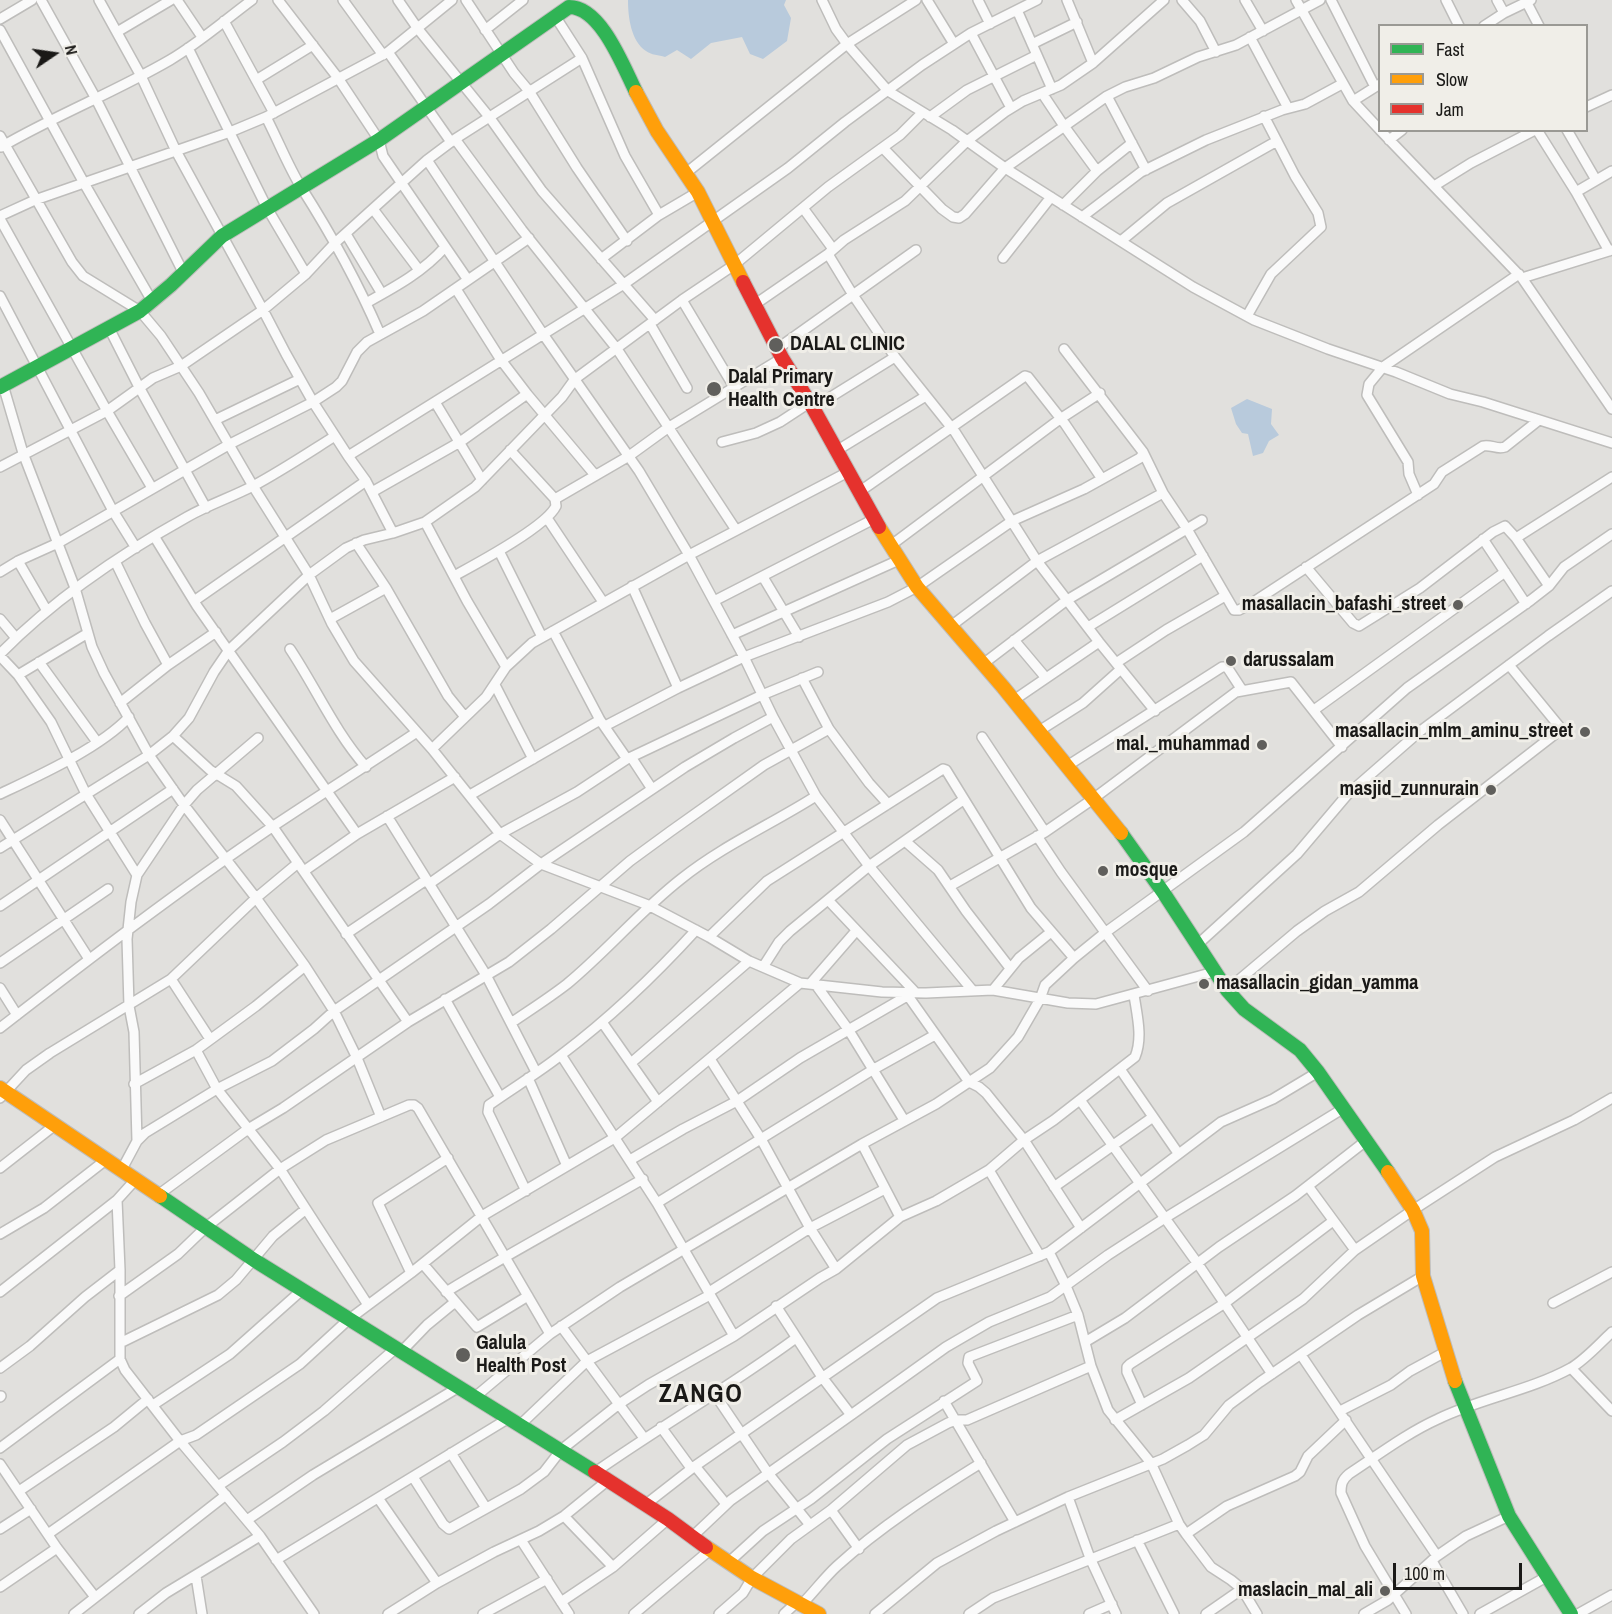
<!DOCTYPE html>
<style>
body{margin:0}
#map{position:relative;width:1612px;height:1614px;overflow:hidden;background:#e1e0dd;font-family:"Archivo Narrow",sans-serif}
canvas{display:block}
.legend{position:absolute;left:1378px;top:24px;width:210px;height:108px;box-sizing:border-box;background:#f0eee8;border:2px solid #9a9994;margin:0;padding:8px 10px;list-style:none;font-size:18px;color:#1a1917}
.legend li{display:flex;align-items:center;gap:12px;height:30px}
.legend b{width:30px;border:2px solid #9a9994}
.north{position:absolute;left:24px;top:24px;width:60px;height:60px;-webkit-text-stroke:4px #f0eee8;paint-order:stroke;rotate:77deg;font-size:16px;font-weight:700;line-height:24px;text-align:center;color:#1a1917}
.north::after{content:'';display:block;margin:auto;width:21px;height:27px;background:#1a1917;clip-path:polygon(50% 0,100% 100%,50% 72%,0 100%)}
.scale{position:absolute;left:1393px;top:1563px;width:129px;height:27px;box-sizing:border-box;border:3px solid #1a1917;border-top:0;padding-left:8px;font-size:18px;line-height:21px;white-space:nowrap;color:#1a1917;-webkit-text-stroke:4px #f0eee8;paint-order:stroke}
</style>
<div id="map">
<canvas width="1612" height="1614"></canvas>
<ul class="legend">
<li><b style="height:8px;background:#30b455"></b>Fast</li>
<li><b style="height:8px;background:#ff9f0a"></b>Slow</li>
<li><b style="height:8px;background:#e5322d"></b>Jam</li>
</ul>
<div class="north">N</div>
<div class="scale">100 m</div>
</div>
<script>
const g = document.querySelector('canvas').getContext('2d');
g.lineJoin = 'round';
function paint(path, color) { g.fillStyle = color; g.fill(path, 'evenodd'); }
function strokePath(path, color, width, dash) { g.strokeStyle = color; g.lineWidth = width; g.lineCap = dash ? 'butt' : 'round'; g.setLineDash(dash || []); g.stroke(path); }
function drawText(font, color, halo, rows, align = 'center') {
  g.font = font + ' "Archivo Narrow",sans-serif'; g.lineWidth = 6; g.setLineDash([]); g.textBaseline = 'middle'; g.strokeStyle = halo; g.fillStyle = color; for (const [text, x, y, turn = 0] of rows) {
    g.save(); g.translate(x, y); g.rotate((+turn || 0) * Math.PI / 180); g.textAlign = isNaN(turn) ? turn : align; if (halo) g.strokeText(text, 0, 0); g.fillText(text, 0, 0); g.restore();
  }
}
const water = new Path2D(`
 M628,0H786L784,5L791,18L787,41L763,59L750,54L742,37L711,43L691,59L677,50L665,57C659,55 651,55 646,51C631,41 628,17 628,0Z
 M1247,399L1272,409L1271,424L1279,435L1269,441L1263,453L1253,456L1248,434L1242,433L1236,424L1231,408Z`);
const street = new Path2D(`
 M41,0L95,97L183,272
 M99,0L141,76L176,151L263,310L286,354L313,402L348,456
 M177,0L202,37
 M278,0L338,78L379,140L383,156L468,280
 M343,0L383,55
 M398,0L418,29L490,118L542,191L655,320
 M466,0L514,73L529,91L577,168L627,241
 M822,0L836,29L847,44L888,91L952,130L1005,168L1193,287L1254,320L1328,349L1396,372L1450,394L1483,402L1612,443
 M927,0L954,44
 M978,0L990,24
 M1067,0L1093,63
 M1182,0L1200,21L1216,52
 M1245,0L1263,31
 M1296,0L1353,101L1380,130
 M1331,0L1375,87
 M1446,0L1459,26
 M1497,0L1504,13
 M1527,3L1539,26
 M1017,10L1052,89
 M555,16L582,58L625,156L659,215
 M0,19L32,0
 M224,21L274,113
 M1484,26L1504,13L1531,0
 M0,30L84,183L152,301
 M485,30L523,0
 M117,32L171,0
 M971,33L1011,108
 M1250,37L1288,108
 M1032,44L1077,22
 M188,48L267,208L306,274
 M388,52L451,142
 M256,80L313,45
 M1042,93L1064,126L1097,171
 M1107,96L1146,170
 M1353,101L1380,84
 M1586,107L1612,95
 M266,117C278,140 288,166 301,187C331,234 358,283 380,334
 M930,117L967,90L1037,55
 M1380,130L1522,278L1612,409
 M1537,130L1576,192L1609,251
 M1567,130L1596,180
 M0,136L72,262L83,276L140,311L161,336L199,393L253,486L309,575L332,624L354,661L432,749L500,834L541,864L648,905L709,937L749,961L800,983L882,992L926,993L993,990L1068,1003L1096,1004L1214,972
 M455,139L522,230L617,349L736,530
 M1389,140L1402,130
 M1,147C56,115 115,92 170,60C199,43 225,20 252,0
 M883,148L942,209L953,217L959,218L965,214L1005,168L1107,96L1125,87L1154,78L1198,57L1236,45L1320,0
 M427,160L543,334L639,471L689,555L744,657L773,717L816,796L869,866L973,991
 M686,173L847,44L916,0
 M1434,186L1471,163L1535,130
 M1576,192L1612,171
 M1063,205L1097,171L1132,143
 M803,208L833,249
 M373,209L419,270
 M0,216L35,200L230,132L266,117L388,52L452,0
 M1082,217L1141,172L1206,140L1282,110L1305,104L1342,84
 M0,219L107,411L152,488
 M346,234L382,294
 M1121,241L1167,203L1277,141
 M828,254L853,295L895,357L955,432L1037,561L1099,642L1155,711
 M1003,258L1051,197
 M601,259L659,215L698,192
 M1522,278L1612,250
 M456,289L501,360L527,394
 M0,296L113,511L136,548
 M682,300L734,387
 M366,303C395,287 423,272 445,247
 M754,305L828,254L844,240L905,201L967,141L1005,112L1023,101L1061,85L1093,63L1164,0
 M1247,316L1271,274L1321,227L1318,213L1295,176L1264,116
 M650,324L687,388
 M109,328L139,387L206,508
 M777,349L916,250
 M1064,349L1143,452L1163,493L1187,529L1234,610H1239L1252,603L1434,484L1442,472L1483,446C1491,444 1497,450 1505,447L1539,420
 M3,385L23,453L75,588L92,647L104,673L149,755L184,805L256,898L305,966L334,1011L357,1058L381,1117
 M435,402L482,480
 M813,408L895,357
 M215,420L300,379
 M722,442L756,433L780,422L809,403
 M836,451L926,396
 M0,467L107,411L153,378L181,366L263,310L306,274L335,243L427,160L455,139L582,58
 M372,492L460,442L527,394L595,475
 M859,492L1025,376L1028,377L1065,424L1102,479
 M1418,495L1409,474L1408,462L1367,395L1369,384L1383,367L1519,274
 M555,499L629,456L669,427L782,358
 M547,518L603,602
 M425,522L467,601L506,667
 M393,533L425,522L475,487L562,397L575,379L682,300L734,265L828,187L900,135L922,113
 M154,536L197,606L357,834
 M1516,538L1612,477
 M1483,539L1526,604
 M356,543L386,588L448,696L465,717
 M890,546L1060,419L1100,393
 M499,551L542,637
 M18,561L47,611
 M115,561L145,623L168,665
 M1306,567L1353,623L1359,626L1420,588L1493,532L1505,526L1516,538L1549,586
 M0,572L18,561L58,543L230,444L313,402L336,387L342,381L357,352L367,342L423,311L529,238
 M454,576C476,564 546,527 556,506L555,499L510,450
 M763,577L799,637
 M632,586L678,688
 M194,601L366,481
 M714,601L874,519
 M0,619L16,638
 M330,619L386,588
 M951,626L1037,561L1163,493
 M1088,627L1203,556
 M553,631L600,720L627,759
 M732,635L899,560
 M1014,640L1046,678
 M290,649C316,688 335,732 366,767
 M0,654C54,599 119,555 187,517C208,505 232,497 253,486C281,471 308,453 335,436
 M0,656L18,675L51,722L86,794L137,875
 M39,662L97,742
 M1116,663L1166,630L1225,596
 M983,664L1067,600L1202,520
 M18,675L88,633
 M802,678L829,729L869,783L888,804
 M495,685L533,759
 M1014,700L1099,642
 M120,703L168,665L216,632
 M1314,710L1505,572
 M605,726L678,688L744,657L888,602L917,587L1012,521L1084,489L1140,458L1143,454
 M1039,731L1083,703L1121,669
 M173,736L210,770L236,786L273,827L408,1022
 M982,737L1045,832
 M432,749L486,697L506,667L532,643L689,555L848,472
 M631,757L652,789
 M1067,766L1222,667H1227L1242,690
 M0,794C38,776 100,748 129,717
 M470,795L600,720
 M387,816L486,975L536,1072
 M0,820L89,959
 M1037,836L1061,872L1148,991
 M905,841L938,870L966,911L1010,968
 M0,848L149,755L173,736L189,718L214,672L229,650L309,575L346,548L364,540L393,533L366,481L348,456L624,284L788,168L845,122L922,65L971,33L1037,0
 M304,871L357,834L455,777
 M429,884L500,834L577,792L627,759L762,695L818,672
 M950,886L1045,832L1093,799L1236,692L1291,682L1342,747
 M828,900L916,993
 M0,906L173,789
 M346,934L426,880
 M709,937L767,881L943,769L946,770L1031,908L1074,958
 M1197,945L1297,854L1347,795L1419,732L1548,636L1612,591
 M0,963L108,889
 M763,967L779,942L790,931L869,866L963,800
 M171,979L210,1039
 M810,984L856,931
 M816,985L848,1029L904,1120
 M0,988L17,1015
 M993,990L1019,958L1051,932
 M1227,990L1297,931L1325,911L1359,892L1438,825L1559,731V726L1509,665
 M906,993L969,1082L979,1087L986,1093L1024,1140L1081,1228
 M445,999L500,1097
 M602,1022L658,1102
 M511,1023C530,1010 549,998 567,984C607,951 640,911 681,879C722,846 772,824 816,796
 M0,1028C89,959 179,890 272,827C320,795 369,764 417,732
 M196,1050L217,1089L280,1169L368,1305
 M561,1055L657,1203L734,1336
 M710,1059L761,1139L810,1228L836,1269
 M631,1063L749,961
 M1120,1069L1178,1153
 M528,1078L567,1166
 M134,1084L196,1050L256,1006L305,966
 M0,1098L26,1070L50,1053L171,979L256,898L298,863
 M1080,1100L1198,1264L1272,1374
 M137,1141L134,1032L129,1006L127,939L131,902L137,875L184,805L197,790L258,738
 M862,1144L900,1217
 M630,1160L683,1129L737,1101L800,1058L907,996
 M0,1168L55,1125
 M122,1169L137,1141L145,1133L217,1089L272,1061L314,1029L334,1011L489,904L541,864L685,767L734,738L773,717
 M989,1170L1040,1256
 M1308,1186L1355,1250
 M1054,1187L1153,1117
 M526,1191L488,1112L489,1105C513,1088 538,1073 561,1055C610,1018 655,975 696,930
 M158,1195L248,1129L283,1108L408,1022L509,962L551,929L630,861L671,831L764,765L829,729
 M117,1200L120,1270V1359L125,1370L180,1441L260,1536L314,1614
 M657,1203L874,1069L935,1035
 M0,1234L44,1208L107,1159
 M1049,1252L1066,1286L1078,1315L1091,1366L1108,1410L1151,1463L1179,1524L1186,1534L1211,1567L1231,1580L1242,1589L1257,1614
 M423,1264L477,1327L528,1296
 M411,1273L378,1203L448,1158
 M0,1292L117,1200L136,1179
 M446,1292C511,1252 577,1217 643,1179
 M709,1292L810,1228L885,1189
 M119,1296L178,1254L205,1228L280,1169L326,1140L409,1105H414L418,1108L550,1334
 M1553,1303L1612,1272
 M561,1326L644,1438
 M1085,1342L1125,1318L1219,1247L1295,1196L1367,1140
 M120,1343L218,1295L236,1280L273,1236L306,1209
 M402,1351L427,1325L455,1302
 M1301,1355L1437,1556
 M0,1368L30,1346L85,1297L120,1270
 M1571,1368L1612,1411
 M714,1393L768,1473L810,1525
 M0,1397L1,1396
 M475,1397L550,1334L620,1287L862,1144L936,1104L990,1068L1018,1037L1040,999L1045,985L1074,958L1106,932L1244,832L1407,688L1531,600L1549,586L1564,567L1612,534
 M944,1401L1015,1522
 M153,1405L230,1354L302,1290
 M1142,1405L1127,1372V1367L1130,1364L1225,1303L1333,1221
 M1340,1411L1391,1385L1410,1371L1445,1352
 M851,1415L946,1347L989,1322L1050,1297L1108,1255L1165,1218L1344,1108
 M1115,1420L1189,1378L1303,1299L1355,1250L1413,1210L1495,1157L1574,1120L1612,1098
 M520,1425L587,1361L710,1295
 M661,1427L691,1468
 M0,1448L120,1359
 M451,1453L486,1508
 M0,1464L57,1548L95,1597
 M695,1466L726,1504
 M594,1473C661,1426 731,1386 796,1338
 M413,1477L443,1524L449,1529L521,1489L544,1472L561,1450L619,1404L648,1385L734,1336L820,1278L836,1269L900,1217L936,1201L989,1170L1024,1140L1054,1120L1135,1057C1143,1038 1137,1015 1134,995
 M218,1486L283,1442L324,1411L396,1348
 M19,1491L114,1427L148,1399
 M1068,1497L1090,1558L1116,1614
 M378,1498L437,1583
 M645,1505L695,1466L937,1298L1049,1252L1221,1122L1273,1099L1318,1072
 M831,1510L859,1549
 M564,1516L613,1567
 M247,1520L313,1475L459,1387
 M0,1529L31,1509
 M48,1534L180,1441L196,1435L300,1364L348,1320L411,1273L482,1216L616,1137L800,983
 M1186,1534L1227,1506L1295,1476L1300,1472L1308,1456L1346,1420
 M693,1536L731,1500L851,1415L822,1377L776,1306
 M521,1540L569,1614
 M1137,1540L1174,1614
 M276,1560L509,1418
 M1432,1561L1463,1614
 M729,1562L763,1531L811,1499L887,1439L977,1381L968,1363L969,1357L1078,1315
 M196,1576L202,1614
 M0,1587L57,1548
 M561,1602L613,1567L668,1519
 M802,1604C814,1592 824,1578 837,1566C880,1527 931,1494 981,1463
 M74,1614L226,1495
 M139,1614L166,1593L260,1536
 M388,1614L437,1583L494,1552L539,1531L564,1516L607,1481
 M483,1614L547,1579
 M634,1614L710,1550
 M719,1614L743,1593L752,1578L791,1539L831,1510L907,1445L948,1423L956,1420H967L1091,1366
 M784,1614L797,1602
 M875,1614L937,1563L996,1531L1068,1497L1163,1459L1188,1445L1204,1435L1229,1405L1260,1382L1358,1315L1423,1276
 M969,1614L993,1598L1179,1524
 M1089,1614L1112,1604
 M1206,1614L1242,1589
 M1364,1614L1388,1600L1437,1556L1466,1536L1509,1516
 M1406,1614L1365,1546L1341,1493C1341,1484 1342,1480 1349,1474C1378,1455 1407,1433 1438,1419C1481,1398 1529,1391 1571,1368C1586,1359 1599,1344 1612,1332
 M1480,1614L1548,1576
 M1578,1614L1612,1595`);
const fast = new Path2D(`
 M0,387L140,311L171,285L222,236L379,140L569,7C601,7 623,66 636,92
 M1121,833L1163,892L1227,990L1244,1009L1300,1050L1318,1072L1388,1172
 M160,1196L254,1260L595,1472
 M1455,1381L1509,1516L1571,1614`);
const slow = new Path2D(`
 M636,92L657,131L698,192L743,282
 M879,527L917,587L1003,687L1121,833
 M0,1088L160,1196
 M1388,1172L1413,1210L1422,1231L1423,1276L1455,1381
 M706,1547L752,1578L819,1614`);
const jam = new Path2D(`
 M743,282L782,358L813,408L879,527
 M595,1472L668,1519L706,1547`);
const markers = [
 [776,345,8,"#605f5c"],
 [714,389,8,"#605f5c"],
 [1458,605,6,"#605f5c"],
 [1231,661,6,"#605f5c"],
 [1585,732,6,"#605f5c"],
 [1262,745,6,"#605f5c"],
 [1491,790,6,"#605f5c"],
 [1103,871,6,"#605f5c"],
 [1204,984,6,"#605f5c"],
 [463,1355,8,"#605f5c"],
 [1385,1591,6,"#605f5c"]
];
const poiNames = [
 ["DALAL CLINIC",790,345],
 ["Dalal Primary",728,378],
 ["Health Centre",728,401],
 ["masallacin_bafashi_street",1446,605,"right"],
 ["darussalam",1243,661],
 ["masallacin_mlm_aminu_street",1573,732,"right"],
 ["mal._muhammad",1250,745,"right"],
 ["masjid_zunnurain",1479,790,"right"],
 ["mosque",1115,871],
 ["masallacin_gidan_yamma",1216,984],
 ["Galula",476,1344],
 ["Health Post",476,1367],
 ["maslacin_mal_ali",1373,1591,"right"]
];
const districtNames = [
 ["ZANGO",701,1395]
];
paint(water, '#b8cadc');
strokePath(street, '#bebdbb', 12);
strokePath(fast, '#bebdbb', 16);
strokePath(slow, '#bebdbb', 16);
strokePath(jam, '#bebdbb', 16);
strokePath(street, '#fafafa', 9);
strokePath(fast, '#30b455', 14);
strokePath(slow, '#ff9f0a', 14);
strokePath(jam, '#e5322d', 14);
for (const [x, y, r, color] of markers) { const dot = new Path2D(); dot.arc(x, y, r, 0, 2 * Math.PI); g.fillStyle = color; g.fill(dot); strokePath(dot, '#f0eee8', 2); }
drawText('bold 20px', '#1a1917', '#f0eee8', poiNames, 'left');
g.letterSpacing = '1.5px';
drawText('bold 26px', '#1a1917', '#f0eee8', districtNames);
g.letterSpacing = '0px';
</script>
